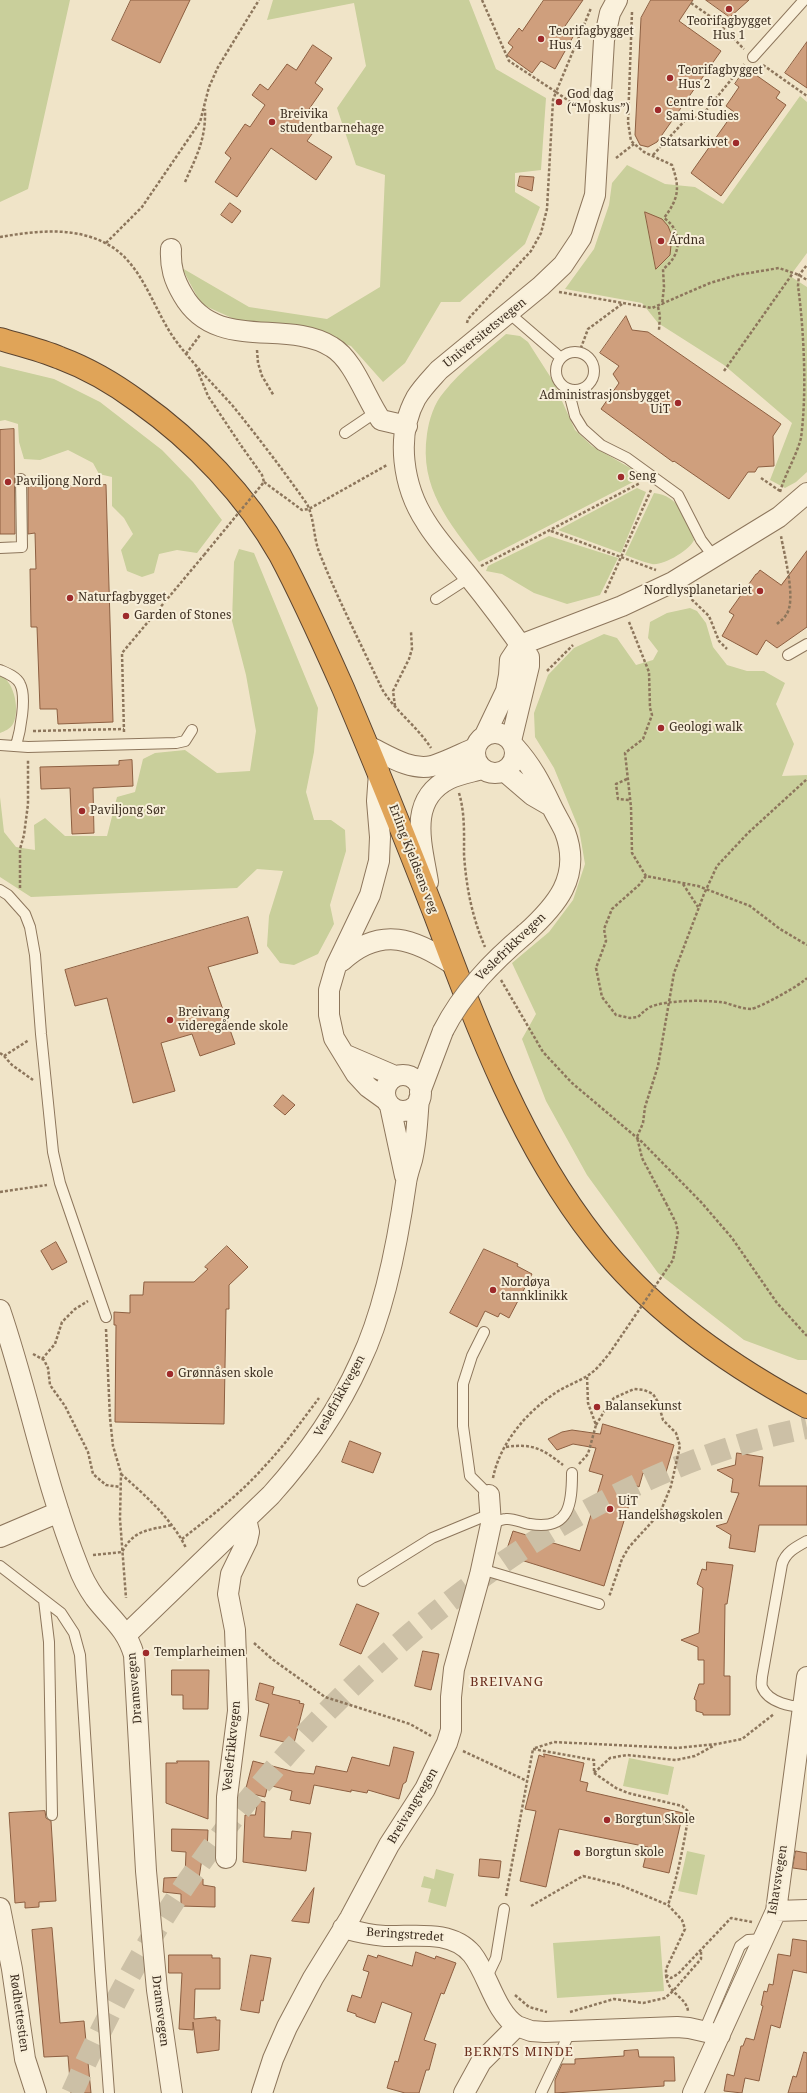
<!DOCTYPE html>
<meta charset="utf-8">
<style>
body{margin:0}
canvas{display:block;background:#f0e4c8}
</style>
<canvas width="807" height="2093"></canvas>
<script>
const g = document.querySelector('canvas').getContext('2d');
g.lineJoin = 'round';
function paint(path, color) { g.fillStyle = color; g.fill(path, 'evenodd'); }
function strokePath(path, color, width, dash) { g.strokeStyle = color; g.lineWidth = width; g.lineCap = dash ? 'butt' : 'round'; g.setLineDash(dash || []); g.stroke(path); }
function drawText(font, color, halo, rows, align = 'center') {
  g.font = font + ' "Noto Serif",serif'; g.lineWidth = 4; g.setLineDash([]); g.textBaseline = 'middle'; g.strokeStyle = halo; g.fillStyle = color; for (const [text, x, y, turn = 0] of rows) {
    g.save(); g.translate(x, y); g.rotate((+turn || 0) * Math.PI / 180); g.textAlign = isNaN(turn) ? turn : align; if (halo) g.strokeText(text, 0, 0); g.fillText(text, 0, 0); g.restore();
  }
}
const green = new Path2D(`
 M0,0H70L28,189L0,202Z
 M273,0H469L496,69L546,98L541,170L515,173V192L540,207L525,244L460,302H441L405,363L383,382L351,346L300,330L243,323L201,304L182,268L249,307L327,319L380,287L385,175L356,165L337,108L366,66L354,3L267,20Z
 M800,96L807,102V253L790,276L807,287V472L796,482L785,488L770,480L792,423L724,365L658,323L642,303L565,289L594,249L609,205L612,183L627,165L665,184L695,187L723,204Z
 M506,334L520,336L528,342L553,381L575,430L592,446L632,469L633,482L479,562C449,522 419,488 427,434C429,420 434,403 444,392C461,370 486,352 506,334Z
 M0,366L54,379L100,402L162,450L193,482L222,520L197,553L177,550L159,554L154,573L142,577L127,571L121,550L133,534L124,518L112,506V477L99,474L93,463L68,450L40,460L24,459L19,442L18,424L5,420L0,421Z
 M637,488L646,492L621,553L558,530Z
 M654,493C678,495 688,519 694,540C690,550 663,566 652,564C643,562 634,558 625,555Z
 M549,536L618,558L600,595L567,604L534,593L502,574L486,571L488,566Z
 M239,549L254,553L318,708L314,752L306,792L314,820H331L345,830L346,851L330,905L334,924L318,954L294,965L280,963L267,946L269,916L283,871L257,869L237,888L31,897L0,877V797L4,832L16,847L35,850L34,825L45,818L65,836H107L117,797L135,792L143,759L155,753L185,750L217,773L250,771L256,731L246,675L232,621L234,562Z
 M690,608L697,611L706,623L713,647L727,665L747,671H764L785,683L776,704L794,744L782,776L807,775V1360H798L744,1340L658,1273L587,1175L546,1101L522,1039L536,1014L512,963L549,932L573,900L585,864L579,829L554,768L535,737L534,713L548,675L574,648L604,634L617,638L636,665L653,660L658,651L648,638L650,622L667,613Z
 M0,675C15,682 20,711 13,724C10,729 5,731 0,733Z
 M629,1758L674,1767L668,1795L623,1786Z
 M687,1851L705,1855L697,1895L678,1891Z
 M436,1869L454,1874L446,1907L428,1902L431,1889L421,1887L424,1876L434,1879Z
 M660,1936L664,1991L557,1998L553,1943Z`);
const building = new Path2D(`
 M131,0H190L160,63L112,40Z
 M544,0H583L563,29L574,35L555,69L541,61L532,73L507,55L513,47L508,43L519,28L522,31Z
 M651,0H693L679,21L721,51L657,142L648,147L640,145L635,135L641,18Z
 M706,0H749L730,17Z
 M807,42V88L785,73Z
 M313,45L332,58L315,83L323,89L298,125L312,134L307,141L332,157L316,180L271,148L237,197L215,182L231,158L225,153L245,124L250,127L265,105L252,95L260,84L268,90L287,64L296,70Z
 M746,68L780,92L776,98L786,105L721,196L691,173L734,112L726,106L739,87L735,84Z
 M520,176L534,177L532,191L518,186Z
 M230,203L241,211L232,223L221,215Z
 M645,212L662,219L668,226L672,236L670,255L656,269Z
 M626,316L632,330L648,332L781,424L773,436L774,466L758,467L755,472H748L729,499L674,461L673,462L601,409L619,383L613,374L619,366L600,353Z
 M14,429L15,534H0V430Z
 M106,485L113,722L58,724L57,709H40L37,627H31L30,569H36L35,533L28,534V487Z
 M807,551V627L777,648L766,640L757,655L722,636L734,615L729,612L756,574H757L760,570L781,585Z
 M132,760L133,786L93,788L94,833L72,834L70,788L41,789L40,767L119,765V761Z
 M248,917L258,953L208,967L235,1044L200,1056L192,1034L161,1043L175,1091L133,1103L107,998L75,1006L65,970Z
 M283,1095L295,1105L285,1115L274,1106Z
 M56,1242L67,1262L52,1270L41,1251Z
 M227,1246L248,1267L229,1285V1309H226L224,1424L115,1422L116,1325H114V1312L130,1313V1295H143L144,1282H194L208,1269L205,1267Z
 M484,1249L518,1264L517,1266L532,1274L509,1318L500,1313L498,1317L485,1311L477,1327L450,1313Z
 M603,1424L674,1445L664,1479L643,1473L639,1487L635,1485L604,1586L505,1555L513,1531L580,1551L603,1475L589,1471L596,1448L573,1444L557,1450L548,1439L562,1432L572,1430L600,1434Z
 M350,1441L381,1453L373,1473L342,1462Z
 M737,1453L763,1457L759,1486H807V1525H759L755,1552L729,1548L731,1535L716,1526L727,1523L739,1493L731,1492L733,1479L717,1470L735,1465Z
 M707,1562L733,1565L727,1604H725L724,1676H730V1715H703V1713L696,1711V1700L694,1699L699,1684H704V1660H698V1647L681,1640L699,1633L703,1588L697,1584L702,1569L706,1570Z
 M357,1604L379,1613L361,1654L340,1645Z
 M423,1651L439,1654L431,1690L415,1686Z
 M172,1670H209L208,1709H183V1695H172Z
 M260,1683L274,1687L272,1694L300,1701L299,1703L304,1704L294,1743L289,1741L288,1743L260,1736L269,1704L256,1700Z
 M394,1747L414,1752L406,1782L403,1784L399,1799L368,1790L367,1793L351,1790V1792L314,1785L310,1804L290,1800L292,1791L268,1785L265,1797L245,1792L253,1761L295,1772L314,1774L316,1766L347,1772L352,1757L389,1766Z
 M544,1754L584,1763L580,1781L588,1783L586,1791L683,1813L669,1873L643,1867L648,1847L559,1829L546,1887L520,1881L536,1811L525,1809L539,1755L544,1757Z
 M177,1761H209L208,1819L166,1803V1763H177Z
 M258,1801L265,1802L264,1837L291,1839L292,1831L311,1833L306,1871L243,1862L245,1815H255Z
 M45,1811L46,1818L51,1821L56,1901L39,1902V1907L25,1908V1902L15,1903L9,1813Z
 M172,1829L208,1830L207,1852H203L199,1878L203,1879V1885L215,1887V1907L181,1906V1894L163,1892L164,1878L185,1877L186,1852L172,1851Z
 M796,1851L807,1853V1870L793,1868Z
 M480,1859L501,1861L499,1878L479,1876Z
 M314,1888L309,1923L292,1921Z
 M52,1928L60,2023L84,2021L91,2093H71L68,2056L44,2057L32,1930Z
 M793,1939L807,1941V1973L793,1970L780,2028L771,2025L759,2081L745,2078L742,2093L724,2091L727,2074L734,2076L741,2046H743L746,2038L754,2040L763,2006L761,2005L764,1991L767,1992L769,1984L773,1985L778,1954L790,1956Z
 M416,1952L435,1959L436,1956L456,1963L444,1994L441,1993L424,2040L436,2044L429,2070H426L419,2093H405L387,2088L395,2061L398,2062L412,2013L382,2002L375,2023L356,2016V2014L347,2011L352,1995L361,1998L369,1972L363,1970L368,1955L377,1958L378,1955L412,1966Z
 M169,1955H212V1958H220V1989H195L194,2019L216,2017V2020H220L219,2050L197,2053L193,2022V2030L179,2029L182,1973H169Z
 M251,1955L271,1958L263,2001L261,2000L259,2013L241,2010Z
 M638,2050L639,2057H674L675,2081H664V2086L555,2093V2080L562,2064H575V2059L624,2056V2051Z
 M804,2052L807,2053V2093H788L793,2076L796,2077Z`);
const primaryTunnel = new Path2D(`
 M72,2093C107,2014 147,1938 197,1868C334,1671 566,1474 807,1428`);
const path = new Path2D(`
 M482,0L509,61L556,92L591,8
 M691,3L714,19L744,49
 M632,12L628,122L631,141L644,152L672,165C680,188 679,198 664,218C684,232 681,256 663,269L664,287L662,305
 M763,65L807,96
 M653,155L690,115L699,119L744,64
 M616,158L634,144
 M185,182C197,155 206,139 205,109
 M0,237C35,231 74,226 107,244C143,263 153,310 176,341C193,364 213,384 232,405C258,437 283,470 307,504C315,520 313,538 320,554C338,600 361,644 382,689C395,711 417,726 431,748
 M106,243L142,207L200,122L209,87L218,67L259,0
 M559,292L652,308L710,283L737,275L779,268L799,275L807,280
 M658,307L660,316L659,330
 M467,323L468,319L531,251L541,233L547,209L553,100L556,92L582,110
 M257,350L258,363L262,376L274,396
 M579,353L588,329L622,304
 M186,354L200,335
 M197,369L208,396L240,444
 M724,371L793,273
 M761,478L780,491
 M264,482L302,510L309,509L387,465
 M780,492C785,474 796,457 801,438C807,393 804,331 798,286L799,275L807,265
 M551,531L656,570
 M481,566L640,483
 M605,593L651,490
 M688,596L709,616L719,641L727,649
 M629,622L649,672L650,708L652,715L643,739L625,753L631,807L632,853L646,876L698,886L750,906L780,929L807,945
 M777,624C780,621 784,619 786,615C797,601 784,554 781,536
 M547,671L573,645
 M395,706L393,691L409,659L412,649L411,632
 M33,731L124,729
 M124,732L122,653L204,555
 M627,779L616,784L618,799L630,800
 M459,793C465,813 464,834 464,854C466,886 472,917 485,947
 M646,876L639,885L612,909L604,929L606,941L596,968L602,997L616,1015L630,1018L638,1017C642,1013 645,1010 650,1007C666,1000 703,1000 720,1002C730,1003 740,1009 751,1009C759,1008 801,985 807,978
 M683,884L698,907
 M20,888V849L24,835L28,804V760
 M501,980L543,1052L572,1083L642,1142L701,1202L732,1238L777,1303L807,1336
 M0,1053L4,1056L29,1040
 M4,1056L12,1065L33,1080
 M0,1192L47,1185
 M667,1205L642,1158L637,1137L643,1123L645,1107L658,1066L674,973L704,894L717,866L748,833L807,779
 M106,1329L110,1418L113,1446L121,1473L120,1519L126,1598
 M33,1354L44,1360L48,1368L50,1385L65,1406L88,1452L93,1474L106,1485L120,1487
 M42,1359L55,1344L62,1322L75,1309L88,1301
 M596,1425L608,1405L614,1398L634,1389L644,1390L653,1394L658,1402L663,1420L676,1433L680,1446L671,1486L660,1513L629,1547L622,1559L609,1597
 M506,1447C532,1443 543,1449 563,1465
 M579,1464L588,1454L596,1425L588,1403L587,1376
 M121,1474C145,1495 172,1519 186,1548
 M493,1478C500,1442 529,1409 560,1390C569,1385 579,1381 587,1376C596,1371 602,1362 609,1354
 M182,1539C210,1517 239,1495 263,1468C284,1446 301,1422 319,1398
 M93,1555L122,1552C134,1529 150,1530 172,1525
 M254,1643L272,1659L325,1697L410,1724L431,1736
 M535,1748L554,1742L677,1748L717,1744L742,1739L774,1714
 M533,1749L594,1760V1773L616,1788L628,1793L682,1806L689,1812C684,1844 678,1875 668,1905
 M463,1751L527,1781
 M594,1773L610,1758L627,1755L676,1760L695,1756L715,1745
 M506,1896L533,1749
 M531,1906L583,1876L620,1885L668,1905L682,1920L685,1929L666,1969V1975L671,1978L678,1974L731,1918L752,1922
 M666,1975C668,1995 686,1996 688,2011
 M515,1995L529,2007L547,2012
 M570,2012L614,1999L643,2003L665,1998L673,1991L701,1959V1950`);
const lane = new Path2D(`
 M753,57L804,0
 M510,314L561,358
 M556 371a19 19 0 1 1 38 0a19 19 0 1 1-38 0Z
 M568,389L575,416L583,429L601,445L627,458L678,495L701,540L714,557
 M345,433L376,412
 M0,548L22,547L21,479
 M436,599L470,577
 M788,655L807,644
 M0,670C7,673 17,677 20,684C27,697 20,732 16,746
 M0,745L28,747L176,743L185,741L192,730
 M0,890L8,895L25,914L30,927L35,955L41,1034L53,1152L60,1183L106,1317
 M484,1332L472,1356L463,1384V1426L470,1476L489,1495
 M491,1524C496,1522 501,1519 506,1519C513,1518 523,1523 530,1524C570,1531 572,1503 572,1473
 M0,1566L61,1613L74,1633L80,1655L100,1969L109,2093
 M481,1569L599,1604
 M363,1581L432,1538L490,1514
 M44,1600L49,1642L52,1815
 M807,1705C793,1709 768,1702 762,1687C761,1684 762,1680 762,1677L782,1564C786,1552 796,1547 807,1541
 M486,1979L496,1958L504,1909
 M704,2031L740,1946L748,1940L764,1939
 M541,2093L571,2030`);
const street = new Path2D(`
 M171,249C170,267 174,280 183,295C216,353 286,318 332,347C354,360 366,399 381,420L407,426
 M475 753a20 20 0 1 1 40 0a20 20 0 1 1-40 0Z
 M485,735L506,691L509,675L510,660L520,645L622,606L673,582L779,517L807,493
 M511,741L529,666V657C510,630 490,603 469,577C455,559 438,542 426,522C403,487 395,436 416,398C422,388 431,379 439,370L541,286L563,265L581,238L595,195L604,40L610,13L617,0
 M368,746C387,755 410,771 432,766C446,762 461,754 475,748
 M514,746C532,766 540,782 551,805C555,814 561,823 565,832C582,877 556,906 525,934
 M504,771L532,795L551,806
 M379,772L377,801L380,837L379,861L370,895L336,966L329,990V1015L334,1038L356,1074L368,1087L386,1100
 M428,882C422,845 407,800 449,779C459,774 472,772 482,769
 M342,961C381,925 415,939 454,965
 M346,1055L395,1076
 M385 1093a18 18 0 1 1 36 0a18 18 0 1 1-36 0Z
 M420,1092L443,1031
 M390,1106L405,1176
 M0,1310C29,1395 45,1483 78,1566C82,1577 88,1588 95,1598C111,1619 126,1628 134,1655L146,1871L157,1990L172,2093
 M0,1537L59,1512
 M126,1635L271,1495C307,1455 338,1411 360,1362C385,1310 398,1240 406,1183C407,1175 410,1167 412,1160C417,1140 417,1119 419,1099
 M226,1858L227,1797L238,1711L235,1630L228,1594L231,1574L247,1541L249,1532L246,1519
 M0,1908L12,1969L25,2059L36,2093
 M776,1911L807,1910
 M343,1928C357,1932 371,1935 385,1936C414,1937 451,1929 472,1954C488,1974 495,2012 517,2026L481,2062L464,2093
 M517,2026L531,2031L545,2032L677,2027L689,2028L720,2035
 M262,2093L273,2059L287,2027L313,1978L350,1918L389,1845L425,1789L447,1743L451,1730V1697L454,1669L480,1575L491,1524L489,1495
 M693,2093L776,1911L807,1677`);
const highway = new Path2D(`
 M0,339C20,345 41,350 60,358C87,368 116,385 139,402C194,441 247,496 280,555C303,598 323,643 343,688C375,763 405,838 435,915C477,1027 520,1144 595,1239C651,1311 727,1364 807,1407`);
const pathBridge = new Path2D(`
 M204,555L264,482L262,475L240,444
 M609,1354L673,1260L678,1233L676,1223L667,1205`);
const streetBridge = new Path2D(`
 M443,1031C463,992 492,962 525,934`);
const markers = [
 [729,9,4,"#9e2a2b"],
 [541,39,4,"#9e2a2b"],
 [670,78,4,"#9e2a2b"],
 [559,102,4,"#9e2a2b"],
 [658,110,4,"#9e2a2b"],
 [272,122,4,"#9e2a2b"],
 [736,143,4,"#9e2a2b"],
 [661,241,4,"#9e2a2b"],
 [678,403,4,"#9e2a2b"],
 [621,477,4,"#9e2a2b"],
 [8,482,4,"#9e2a2b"],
 [760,591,4,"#9e2a2b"],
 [70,598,4,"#9e2a2b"],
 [126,616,4,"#9e2a2b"],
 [661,728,4,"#9e2a2b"],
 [82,811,4,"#9e2a2b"],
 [170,1020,4,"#9e2a2b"],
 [493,1290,4,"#9e2a2b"],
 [170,1374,4,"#9e2a2b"],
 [597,1407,4,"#9e2a2b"],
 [610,1509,4,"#9e2a2b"],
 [146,1653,4,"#9e2a2b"],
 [607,1820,4,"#9e2a2b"],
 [577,1853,4,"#9e2a2b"]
];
const poiNames = [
 ["Teorifagbygget",729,22,"center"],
 ["Hus 1",729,36,"center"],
 ["Teorifagbygget",549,32],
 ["Hus 4",549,46],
 ["Teorifagbygget",678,71],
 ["Hus 2",678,85],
 ["God dag",567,95],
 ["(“Moskus”)",567,109],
 ["Centre for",666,103],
 ["Sami Studies",666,117],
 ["Breivika",280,115],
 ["studentbarnehage",280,129],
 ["Statsarkivet",728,143,"right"],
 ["Árdna",669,241],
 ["Administrasjonsbygget",670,396,"right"],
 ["UiT",670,410,"right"],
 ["Seng",629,477],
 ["Paviljong Nord",16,482],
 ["Nordlysplanetariet",752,591,"right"],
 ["Naturfagbygget",78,598],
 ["Garden of Stones",134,616],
 ["Geologi walk",669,728],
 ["Paviljong Sør",90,811],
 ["Breivang",178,1013],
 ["videregående skole",178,1027],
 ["Nordøya",501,1283],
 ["tannklinikk",501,1297],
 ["Grønnåsen skole",178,1374],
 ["Balansekunst",605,1407],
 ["UiT",618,1502],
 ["Handelshøgskolen",618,1516],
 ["Templarheimen",154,1653],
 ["Borgtun Skole",615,1820],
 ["Borgtun skole",585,1853]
];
const streetNames = [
 ["Universitetsvegen",485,333,-39],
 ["Erling Kjeldsens veg",413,859,69],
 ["Veslefrikkvegen",511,947,-44],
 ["Veslefrikkvegen",340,1396,-61],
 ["Dramsvegen",135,1688,-95],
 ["Veslefrikkvegen",232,1746,-84],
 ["Breivangvegen",413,1806,-59],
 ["Ishavsvegen",778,1880,-81],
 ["Beringstredet",405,1935,4],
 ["Dramsvegen",160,2011,83],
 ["Rødhettestien",19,2013,82]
];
const neighbourhoodNames = [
 ["BREIVANG",507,1682],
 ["BERNTS MINDE",519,2052]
];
paint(green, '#c9cf9b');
paint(building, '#cf9f7d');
strokePath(building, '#8d5f41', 1);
strokePath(primaryTunnel, '#ccc0a6', 22, [22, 11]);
strokePath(lane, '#8d765c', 12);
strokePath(street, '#8d765c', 22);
strokePath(highway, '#5b4430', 24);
strokePath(path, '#8d765c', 2.5, [3, 2]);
strokePath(lane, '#faf1dc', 10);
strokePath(street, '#faf1dc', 20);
strokePath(highway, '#e0a458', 22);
strokePath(streetBridge, '#8d765c', 22, []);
strokePath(pathBridge, '#8d765c', 2.5, [3, 2]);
strokePath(streetBridge, '#faf1dc', 20);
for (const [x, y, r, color] of markers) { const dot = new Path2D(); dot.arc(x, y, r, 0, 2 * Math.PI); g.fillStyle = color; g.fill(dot); strokePath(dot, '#f7eed8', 1.5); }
drawText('12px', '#3d2e20', '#f7eed8', poiNames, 'left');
drawText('12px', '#3d2e20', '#f7eed8', streetNames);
g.letterSpacing = '1px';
drawText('13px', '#6b2e1e', '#f7eed8', neighbourhoodNames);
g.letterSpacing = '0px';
</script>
